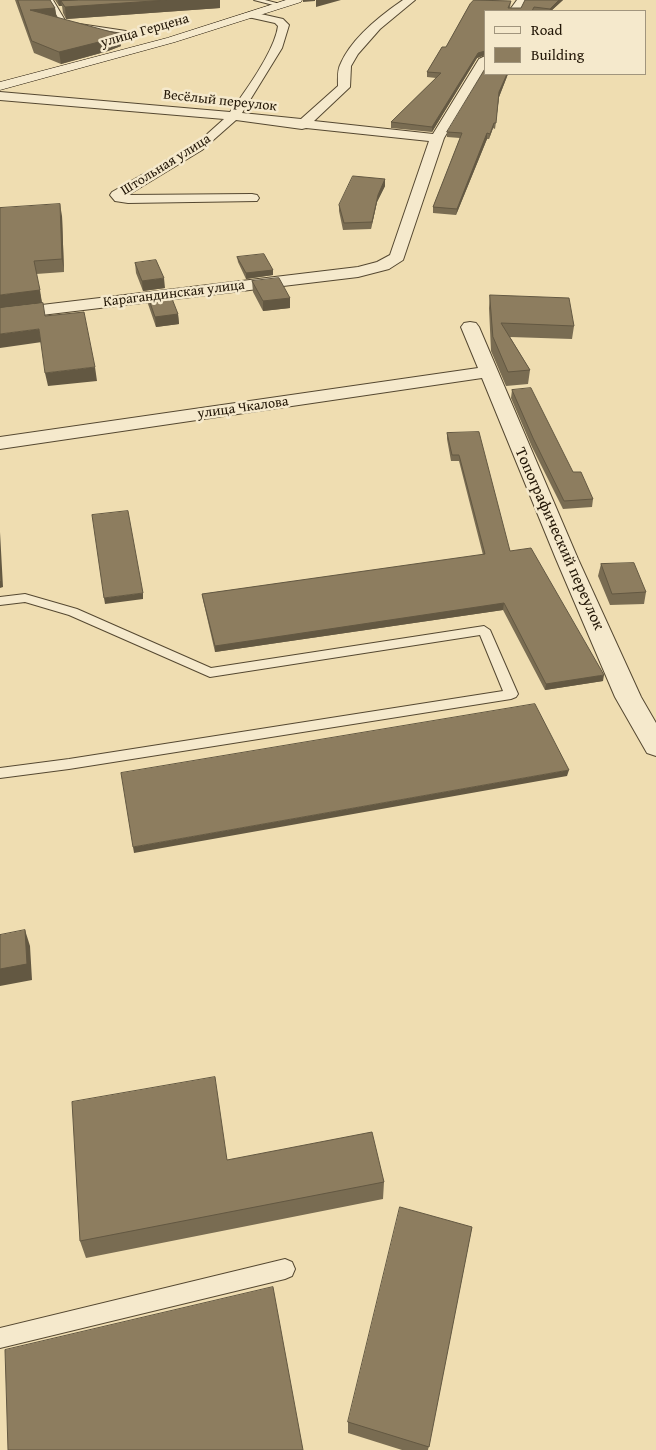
<!DOCTYPE html>
<meta charset="utf-8">
<style>
body{margin:0}
#map{position:relative;width:656px;height:1450px;overflow:hidden;background:#efddb1;font-family:"Gentium Book Plus",serif}
canvas{display:block}
.legend{position:absolute;left:484px;top:10px;width:162px;height:65px;box-sizing:border-box;background:#f5e9cc;border:1px solid #a1957d;margin:0;padding:6px 9px;list-style:none;font-size:15px;color:#221606}
.legend li{display:flex;align-items:center;gap:10px;height:25px}
.legend b{width:25px;border:1px solid #a1957d}
</style>
<div id="map">
<canvas width="656" height="1450"></canvas>
<ul class="legend">
<li><b style="height:6px;background:#f5e9cc"></b>Road</li>
<li><b style="height:14px;background:#8d7d5f"></b>Building</li>
</ul>
</div>
<script>
const g = document.querySelector('canvas').getContext('2d');
g.lineJoin = 'round';
function strokePath(path, color, width, dash) { g.strokeStyle = color; g.lineWidth = width; g.lineCap = dash ? 'butt' : 'round'; g.setLineDash(dash || []); g.stroke(path); }
function paint(path, color) { g.fillStyle = color; g.fill(path, 'evenodd'); }
function drawText(font, color, halo, rows, align = 'center') {
  g.font = font + ' "Gentium Book Plus",serif'; g.lineWidth = 5; g.setLineDash([]); g.textBaseline = 'middle'; g.strokeStyle = halo; g.fillStyle = color; for (const [text, x, y, turn = 0] of rows) {
    g.save(); g.translate(x, y); g.rotate((+turn || 0) * Math.PI / 180); g.textAlign = isNaN(turn) ? turn : align; if (halo) g.strokeText(text, 0, 0); g.fillText(text, 0, 0); g.restore();
  }
}
const service = new Path2D(`
 M47,0H53L66,22L126,31L123,33L62,24Z
 M254,0H265L284,5L281,7Z
 M25,594L77,609L211,668L484,626L490,630L518,694L516,697L511,699L69,769L0,778V768L69,759L503,691L480,635L210,677L69,615L25,602L0,605V597Z
 M285,1259L292,1262L295,1269L292,1276L285,1279L0,1348V1328Z`);
const minor = new Path2D(`
 M403,0H415L380,29L358,54L351,66L350,87L314,121L433,134L479,59L485,56V69L444,138L403,260L389,269L358,277L0,320V310L358,267L377,262L390,255L429,141L306,128L302,129L236,120L202,150L128,195L252,194L257,195L259,198L257,201L128,203L115,201L110,195L112,192L180,153L205,136L224,119L0,100V92L230,112C245,92 275,50 278,26L275,23L248,17L247,15L248,13L252,12L283,19L289,25L282,48L242,113L301,119L338,86C338,78 337,70 341,63C352,38 381,15 403,0Z
 M517,0H527L519,11H509Z
 M470,322L476,323L479,327L578,559L641,697L656,723V756L647,753L615,697L556,559L482,378L0,449V437L478,368L461,327L464,323Z`);
const secondary = new Path2D(`
 M286,0H302L301,2L175,42L0,90V82L167,38Z`);
const wall = new Path2D(`
 M15,0H50L55,8L56,17L121,46L108,51L61,64L34,53Z
 M55,0H220V8L66,19L63,13L62,6H59Z
 M474,0L511,1L510,8H521L525,0H563L551,11H485V55L477,58L432,132L391,128V122L436,78L427,77V72L442,47H446L470,4Z
 M485,74H508L499,97L495,129L493,128L489,139H487L456,215L433,213V207L460,138L447,137V132Z
 M385,179V186L377,202L371,229L343,230L339,211V205Z
 M62,216L64,272L36,274L42,303L0,308Z
 M237,257L273,270V275L246,279L238,262Z
 M135,263L165,288L143,291L136,273Z
 M252,281L290,298V308L263,311L253,292Z
 M147,294L178,314L179,324L156,327L148,304Z
 M490,295L574,326L572,339L510,337L530,370L528,384L506,386L491,351L489,308Z
 M512,390L573,472L593,499L592,507L563,509L532,447L511,398Z
 M447,433L510,551L603,681L545,690L503,610L215,652L203,600L202,594L483,555L459,461H451L447,439Z
 M601,564L646,592L644,604L610,605L598,576Z
 M227,1160L384,1182L383,1199L86,1258L80,1241Z
 M472,1227L428,1450H402L348,1433V1422Z`);
const shadedWall = new Path2D(`
 M58,0H220V8L66,19L65,7L61,1L62,6H59Z
 M303,0H315V1L303,2Z
 M316,0H341L316,7Z
 M559,0H563L551,11H549L550,9Z
 M55,8L57,19L30,10Z
 M119,34L121,46L108,51L61,64L59,52Z
 M485,51V55L477,58L432,132V127L478,53Z
 M507,74H508L499,97L495,129L499,92Z
 M494,123L493,128L489,139L490,134Z
 M487,133V139L456,215L457,209Z
 M385,179V186L377,202L371,229L372,222L378,195Z
 M60,204L62,216L64,272L62,259Z
 M273,270V275L246,279V273Z
 M164,278L165,288L143,291L142,281Z
 M40,290L42,303L0,308V295Z
 M290,298V308L263,311V301Z
 M178,314L179,324L156,327L155,317Z
 M39,329L42,342L0,348V334Z
 M95,367L97,381L48,386L45,373Z
 M0,532L3,587L0,588Z
 M143,593V599L105,604L104,598Z
 M504,603L503,610L215,652V646Z
 M604,675L603,681L545,690L546,684Z
 M569,770L567,776L134,853L133,847Z
 M25,930L30,946L32,980L0,986V969Z`);
const building = new Path2D(`
 M18,0H50L55,8L30,10L119,34L107,40L59,52L32,41Z
 M79,0H167L65,7L61,1Z
 M474,0L511,1L508,8H521L525,0H559L550,9L534,7L532,11H485V51L478,53L432,127L391,122L441,73L427,72L442,47H446L470,4Z
 M485,69V74H507L499,92L496,123H494L490,134L487,133L457,209L433,207L462,133L447,132Z
 M353,176L385,179L378,195L372,222L344,223L339,205Z
 M60,204L62,259L34,261L40,290L0,295V208Z
 M264,254L273,270L246,273L237,257Z
 M156,260L164,278L142,281L135,263Z
 M279,278L290,298L263,301L252,281Z
 M169,291L178,314L155,317L147,294Z
 M490,295L569,298L574,326L501,323L530,370L508,372L493,337Z
 M43,303L45,316L84,312L95,367L45,373L39,329L0,334V308Z
 M531,388L573,472H581L593,499L564,501L533,438L512,390Z
 M479,432L510,551L531,548L604,675L546,684L504,603L215,646L202,594L485,554L459,455H452L447,433Z
 M128,511L143,593L104,598L92,515Z
 M0,556L1,581L0,582Z
 M634,563L646,592L612,594L601,564Z
 M535,704L569,770L133,847L121,773Z
 M25,930L27,964L0,969V935Z
 M215,1077L227,1160L372,1132L384,1182L80,1241L72,1102Z
 M400,1207L472,1227L429,1447L348,1422Z
 M273,1287L303,1450H8L5,1350Z`);
const farStreetnames = [
 ["улица Герцена",145,31,-16],
 ["Весёлый переулок",220,101,6],
 ["Штольная улица",166,165,-32],
 ["Карагандинская улица",174,294,-7],
 ["улица Чкалова",243,408,-8]
];
const streetNames = [
 ["Топографический переулок",559,539,66]
];
strokePath(service, '#554831', 2);
strokePath(minor, '#554831', 2);
strokePath(secondary, '#221606', 1);
paint(service, '#f5e9cc');
paint(minor, '#f5e9cc');
paint(secondary, '#f5e9cc');
paint(wall, '#796c52');
paint(shadedWall, '#635842');
paint(building, '#8d7d5f');
strokePath(building, '#635842', 1);
drawText('14px', '#221606', '#f5e9cc', farStreetnames);
drawText('16px', '#221606', '#f5e9cc', streetNames);
</script>
